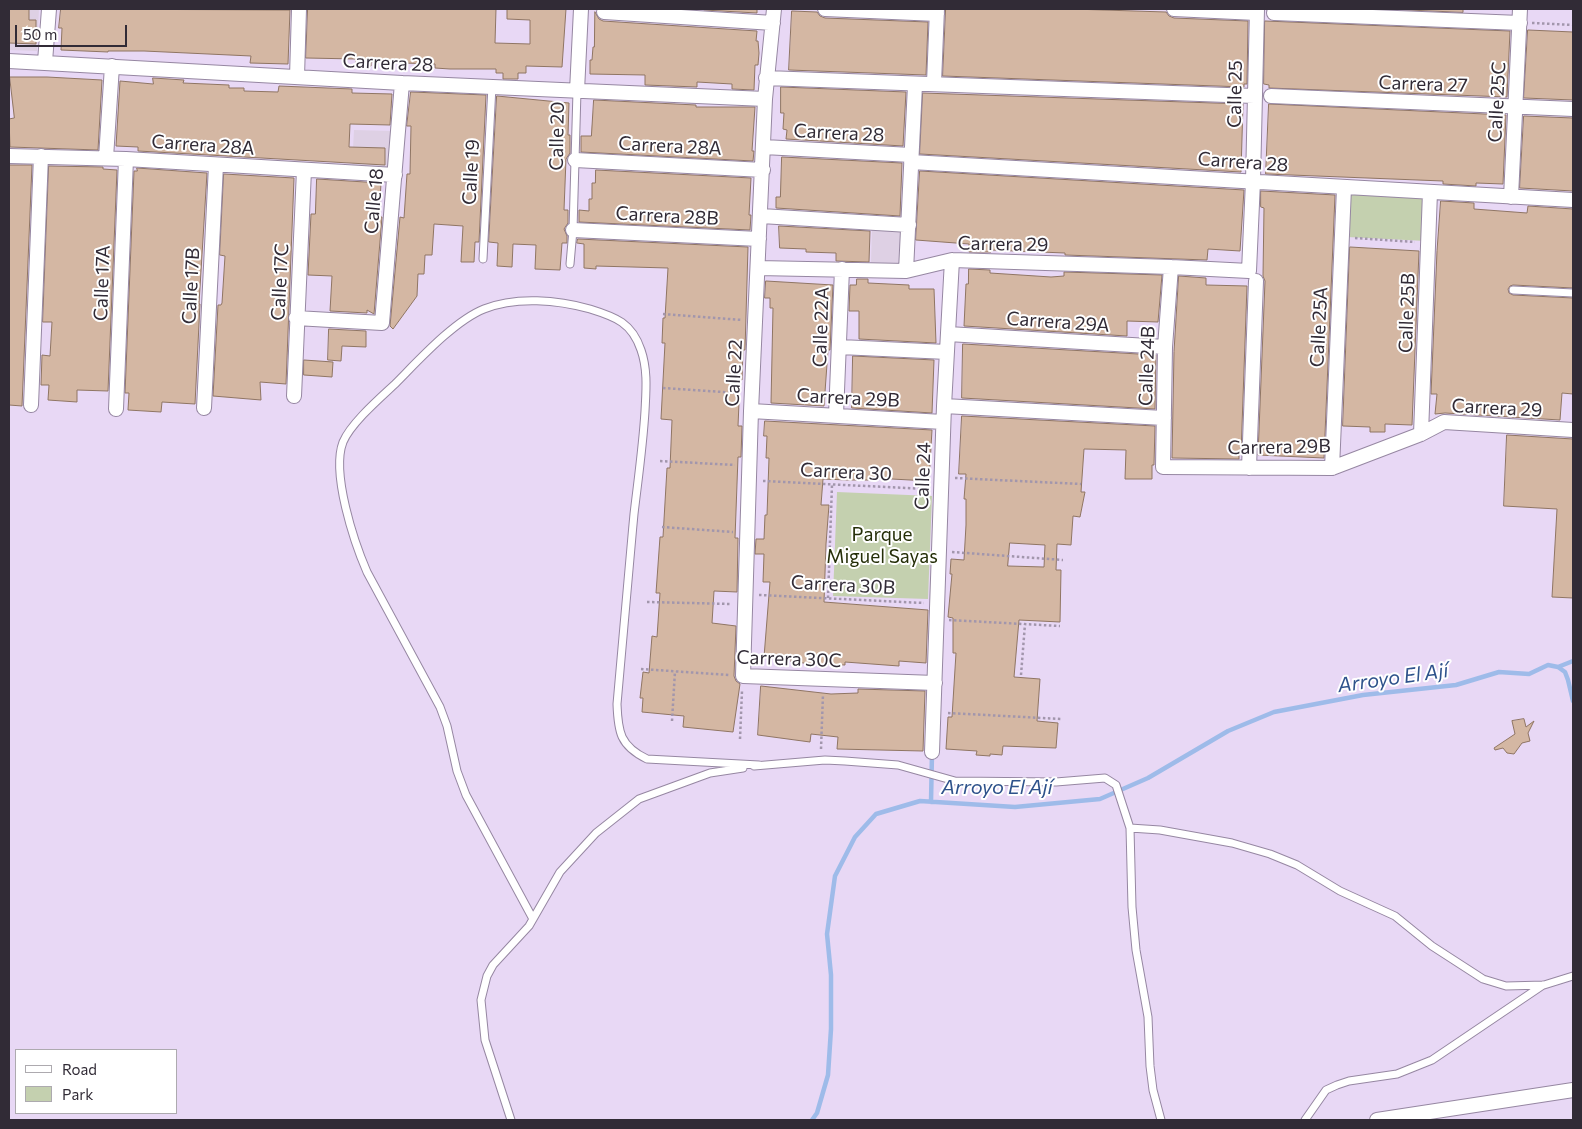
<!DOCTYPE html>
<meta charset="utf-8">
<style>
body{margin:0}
#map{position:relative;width:1582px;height:1129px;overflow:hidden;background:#e8d8f5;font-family:Commissioner,sans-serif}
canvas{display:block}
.frame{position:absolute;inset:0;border:10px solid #312b36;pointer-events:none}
.legend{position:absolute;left:15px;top:1049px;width:162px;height:65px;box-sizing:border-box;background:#fff;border:1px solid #adaaaf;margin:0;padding:6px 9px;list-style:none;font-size:15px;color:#312b36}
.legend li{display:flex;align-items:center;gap:10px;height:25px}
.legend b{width:25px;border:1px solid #adaaaf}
.scale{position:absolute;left:15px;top:25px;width:112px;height:22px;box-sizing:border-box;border:2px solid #312b36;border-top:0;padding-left:6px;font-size:15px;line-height:18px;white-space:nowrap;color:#312b36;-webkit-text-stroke:4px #fff;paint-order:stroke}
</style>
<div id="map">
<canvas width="1582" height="1129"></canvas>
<div class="frame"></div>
<ul class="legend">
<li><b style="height:6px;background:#fff"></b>Road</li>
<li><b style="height:14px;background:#c4d0af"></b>Park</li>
</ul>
<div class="scale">50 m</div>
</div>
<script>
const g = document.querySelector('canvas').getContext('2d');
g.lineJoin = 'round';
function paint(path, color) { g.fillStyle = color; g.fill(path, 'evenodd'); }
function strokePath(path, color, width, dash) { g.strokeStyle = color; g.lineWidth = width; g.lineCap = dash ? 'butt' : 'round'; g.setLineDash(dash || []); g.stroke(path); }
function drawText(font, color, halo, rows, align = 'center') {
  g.font = font + ' Commissioner,sans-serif'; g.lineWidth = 4; g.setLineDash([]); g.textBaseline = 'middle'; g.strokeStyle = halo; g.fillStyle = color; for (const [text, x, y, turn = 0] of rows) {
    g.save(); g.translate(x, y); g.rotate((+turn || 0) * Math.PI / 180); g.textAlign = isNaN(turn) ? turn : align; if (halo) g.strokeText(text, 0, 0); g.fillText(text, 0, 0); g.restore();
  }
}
const education = new Path2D(`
 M9,9H39L37,51L9,50Z
 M354,130L391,131L389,169L352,167Z
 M872,228H903L902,264L871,263Z`);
const green = new Path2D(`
 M1350,190L1427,196L1426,241L1347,237Z
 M837,492L932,496L928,599L833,596Z`);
const stream = new Path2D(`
 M1558,667L1573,661
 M931,802L932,753
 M812,1120L817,1113L828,1075L831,1029V975L827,934L835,876L855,837L876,814L920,801L1015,807L1100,799L1148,778L1228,731L1274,712L1363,695L1456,685L1499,672L1529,674L1548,665L1558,667L1565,672L1568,680L1573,701`);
const building = new Path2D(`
 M9,9H29V20H36V44L9,43Z
 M61,9L290,10L288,64L250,63L251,56L144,51H108V52L61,50L62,28H59Z
 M308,9H496L495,43L530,44V20L507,19V9H566L562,67L526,66V73H518V79H503V73H496V69H450L435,68V64L371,62V66H356V59L306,58Z
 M704,9H757V13L704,10Z
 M946,9H1072L1166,12L1169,16L1174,18L1248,21L1247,84H1244V87L943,76Z
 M1385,9H1463V12Z
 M792,11L817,12L820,16L825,18L928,22L926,75L789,70Z
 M595,12L599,19L603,21L757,31L756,41H758L759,53L758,65H755L754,90L732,89V84L697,82V87L645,85V75L590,74V60H592L593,47H594Z
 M1265,21L1510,31L1507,97L1269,88V85L1264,84Z
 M1528,30L1573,32V100L1524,98Z
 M10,77H47L102,80L98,150L10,147L9,119L14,118Z
 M153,78L184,80L183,83L229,85V88H244V91L278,92L279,86L352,89V93L392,94L390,125L350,124L349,147L385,148V165L138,151V147L116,146L120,81L153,84Z
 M781,87L906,92L903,146L786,139L787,130L783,129L784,113H781Z
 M411,92L486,95L479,242H475L474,262H461L463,226L434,224L432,255H425L424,274H418L417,296L393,329L390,326L400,217L404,218L407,174H410L411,126H407Z
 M923,93L1243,104L1241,172L920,154Z
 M497,96L569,103L568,135H570V153L566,159L564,210H568V223L564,229L567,236V243H562L560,270L535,269L536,245L513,244L512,267L497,266L498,243L489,242Z
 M594,100L696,105V107H755L752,151H754L753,161L581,152V136H591Z
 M1269,104L1506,115L1503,184L1476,183V186L1443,184V181L1266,174Z
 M1524,116L1573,118V191L1520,188Z
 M782,157L902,163L900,216L776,208V197H780Z
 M9,165H32L22,406L9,405Z
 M49,166L103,167V169L117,170L108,391L77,390V402L48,400L49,385H41L42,355L50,356L52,322H43Z
 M137,168L207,173L199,304H200L195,404L162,402L161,412L128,410L129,393H125L134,171H137Z
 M596,170L751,178L749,215H751L750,230L579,222V210L589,211V199H592V183H595Z
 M920,171L1244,190L1240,251L1208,249L1207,260L1065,255V253L991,250V252H969V244L916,240Z
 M224,174L294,178L286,384L260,382L261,400L213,396L218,305H221L222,303L225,256L220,255Z
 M317,179L381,183L379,217H382L374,314L367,310V313L330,311L332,276L308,275L311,214H315Z
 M1261,191L1335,195L1324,458L1258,455L1265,281L1263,276L1264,208L1261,207Z
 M1441,201L1474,203V209L1527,213L1528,206L1573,209V288L1513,285L1510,286L1508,289L1509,293L1513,295L1573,298V394L1562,393L1560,420L1445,413L1435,414L1437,394H1431L1437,251Z
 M779,226L870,231L869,262L836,261V253L806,252V249L780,248Z
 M578,239L748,247L745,350H743L742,380H740L738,426H742L741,457H738L735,538H738L737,592L714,591L712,623L736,626L734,676L736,681L740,684L733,732L683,727L684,716L642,712L643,698H640L643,672L649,673L652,636L657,637L660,593H656L660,537H663L667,468H670L672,420L661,419L665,343H662L663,318H665L668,268L596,266V269L584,268V244L577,243Z
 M1350,247L1419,251L1412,425L1385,424V432H1370V427L1343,426Z
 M969,269L990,270V273L1051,277L1064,276V272L1162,275L1158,322L1127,321V336L964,326L966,284H968Z
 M1179,276L1206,278V285L1247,286L1241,454H1239V459L1172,458L1174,352Z
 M857,279H868V283L909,285V289H934L936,343L859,339V311H849L850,285H856Z
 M766,281L833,285L830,350H828L824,406L771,403L773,308H770V298H765Z
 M329,329L366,331V347L342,346L341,361L328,360Z
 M963,344L1156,355L1155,409L962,398Z
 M853,356L934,360L932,413L852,408Z
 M304,360L333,362L332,377L304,375Z
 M962,416L1155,426L1154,465H1152V479H1125L1126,450L1084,449L1081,492H1085L1080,517L1073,516L1071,545L1057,544L1056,570H1061L1060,622L1019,620L1014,677L1040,679L1037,721L1058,723L1056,748L1003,746L1002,755L990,754V756L976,755L977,751L946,749L948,717H952L956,653H953V618L948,617L952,574H950L951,559L964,560L966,525V499H964L966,474H959ZM1010,543L1045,545L1044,567L1008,566Z
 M765,421L932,430L929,481L873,478V480H848L823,479L821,505H829L826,544L824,602L928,610L926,663L899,661V666L845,662V665L817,664L791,662V659L764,657L770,582H763L764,554H755L756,539H764L765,515H767L769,458H766L767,436H764Z
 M1507,435L1573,439V598L1552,597L1557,509L1504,506Z
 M761,686L831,694L858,693V689L925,691L923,751L837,749L838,737L811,734L810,742L758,735Z
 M1524,719L1526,727L1534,721L1528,733L1530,741L1522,743L1514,754L1507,753L1503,748L1495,750L1494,748L1515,734L1512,721Z`);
const path = new Path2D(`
 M1532,23L1573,25
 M1355,238L1415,242
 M663,314L742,320
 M663,388L738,393
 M660,461L735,465
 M955,478L1081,484
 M763,481L927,489
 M662,527L733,532
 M952,552L1063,560
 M759,595L924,603
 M828,598L832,485
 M647,602L732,604
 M949,620L1060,626
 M641,669L729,675
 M1021,675L1025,624
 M948,713L1061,719
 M672,721L675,671
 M740,739L742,691
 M821,749L823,694`);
const service = new Path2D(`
 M483,259L492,86
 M570,264L573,230L577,91
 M1513,290L1573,293
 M754,766L825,760L845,761L898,765L955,781L1056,782L1105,778L1116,785L1130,828L1132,907L1136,950L1148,1017L1150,1066L1153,1090L1161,1120
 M1130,828L1160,830L1232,843L1270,854L1297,865L1340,891L1395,916L1432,946L1483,979L1506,986L1544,985L1573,976
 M533,919L466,795L457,771L447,726L440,707L367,572C354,542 331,473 343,442C351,423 380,398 395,384C418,361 454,321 484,309C516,296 558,300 590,309C616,317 632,323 641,350C648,370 646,391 645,411C643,445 638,480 634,514C628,577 623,640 617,704C618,732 620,746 647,759L759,765
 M511,1120L485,1040L481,1000L487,976L493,965L529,926L560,872L596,833L639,799L710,773L743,768
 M1305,1120L1326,1090L1337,1085L1349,1081L1397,1074L1432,1060L1543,985`);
const minor = new Path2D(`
 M774,9L765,99L751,411L743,676L935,683
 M825,9L937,14
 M1174,9L1256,13
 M604,12L773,23
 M1274,13L1520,23
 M9,61L402,83L765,99
 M45,62L49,9
 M297,77L299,9
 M766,78L1254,96
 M934,83L937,9
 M577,91L581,9
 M1271,96L1573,109
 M764,147L911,155
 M9,156L126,159L395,175
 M106,158L112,66
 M575,160L763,170
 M911,162L1573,200
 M1511,197L1520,9
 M761,216L909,225
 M573,230L759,239
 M1171,267L1165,347L1163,467L1332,468L1421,434L1444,422L1573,430
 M758,268L906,271L952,260L1171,267L1249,271L1253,181L1257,9
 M906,271L915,85
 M296,318L382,323L402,83
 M948,334L1165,347
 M840,347L947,352
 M294,396L304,170
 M31,405L41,156
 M944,406L1164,418
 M204,408L216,165
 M116,409L126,159
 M751,411L943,422
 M836,415L842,269
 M1421,434L1430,192
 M1249,468L1256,281
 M1332,468L1344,188
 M932,752L944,406L952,260
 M1377,1120L1573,1090`);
const streetNames = [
 ["Carrera 28",388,63,3],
 ["Carrera 27",1423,84,2],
 ["Calle 25",1235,94,-89],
 ["Calle 25C",1497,102,-87],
 ["Carrera 28",839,133,3],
 ["Calle 20",557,136,-89],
 ["Carrera 28A",203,145,4],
 ["Carrera 28A",670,146,3],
 ["Carrera 28",1243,162,4],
 ["Calle 19",471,172,-87],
 ["Calle 18",374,201,-85],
 ["Carrera 28B",667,216,3],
 ["Carrera 29",1003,244,1],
 ["Calle 17C",280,282,-87],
 ["Calle 17A",102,283,-88],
 ["Calle 17B",191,286,-87],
 ["Calle 25B",1407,313,-88],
 ["Carrera 29A",1058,322,4],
 ["Calle 22A",821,327,-88],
 ["Calle 25A",1319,327,-87],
 ["Calle 24B",1147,366,-88],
 ["Calle 22",734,373,-87],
 ["Carrera 29B",848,398,3],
 ["Carrera 29",1497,408,3],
 ["Carrera 29B",1279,447,-1],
 ["Carrera 30",846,472,3],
 ["Calle 24",923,476,-88],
 ["Carrera 30B",843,585,3],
 ["Carrera 30C",789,659,2]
];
const parkNames = [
 ["Parque",882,535],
 ["Miguel Sayas",882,557]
];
const waterNames = [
 ["Arroyo El Ají",1393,678,-8],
 ["Arroyo El Ají",997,787]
];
paint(education, '#ded0e4');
paint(green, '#c4d0af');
strokePath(stream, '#9ebbe9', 4.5);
paint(building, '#d4b7a3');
strokePath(building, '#8f7563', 1);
strokePath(service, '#9687a2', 9);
strokePath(minor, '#9687a2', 16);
strokePath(path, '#a296ac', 2.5, [2.5, 2.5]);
strokePath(service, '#fff', 7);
strokePath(minor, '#fff', 14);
drawText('19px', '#312b36', '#fff', streetNames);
drawText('19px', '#252f08', '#fff', parkNames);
drawText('italic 20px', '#2e528b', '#fff', waterNames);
</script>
